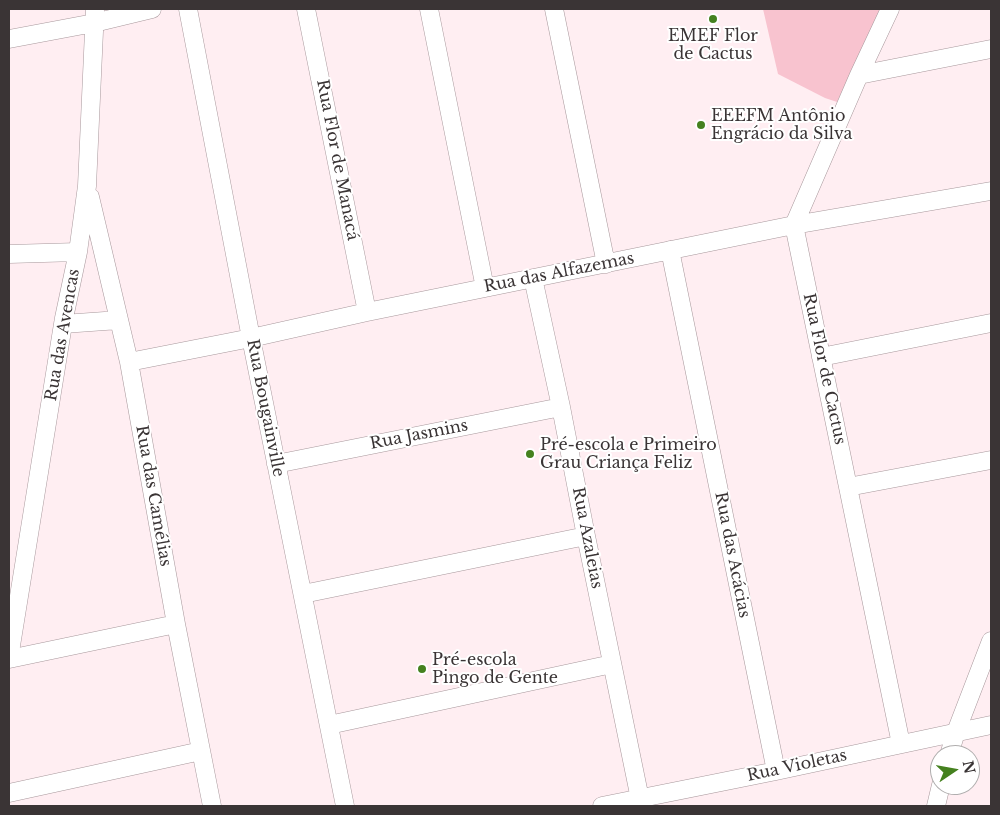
<!DOCTYPE html>
<meta charset="utf-8">
<style>
body{margin:0}
#map{position:relative;width:1000px;height:815px;overflow:hidden;background:#ffeef2;font-family:"Libre Baskerville",serif}
canvas{display:block}
.frame{position:absolute;inset:0;border:10px solid #3a3435;pointer-events:none}
.north{position:absolute;left:930px;top:745px;width:50px;height:50px;box-sizing:border-box;background:#fff;border:1px solid #b0aeae;border-radius:50%;rotate:78deg;font-size:14px;font-weight:700;line-height:20px;text-align:center;color:#3a3435}
.north::after{content:'';display:block;margin:auto;width:18px;height:22px;background:#45811f;clip-path:polygon(50% 0,100% 100%,50% 72%,0 100%)}
</style>
<div id="map">
<canvas width="1000" height="815"></canvas>
<div class="frame"></div>
<div class="north">N</div>
</div>
<script>
const g = document.querySelector('canvas').getContext('2d');
g.lineJoin = 'round';
function paint(path, color) { g.fillStyle = color; g.fill(path, 'evenodd'); }
function strokePath(path, color, width, dash) { g.strokeStyle = color; g.lineWidth = width; g.lineCap = dash ? 'butt' : 'round'; g.setLineDash(dash || []); g.stroke(path); }
function drawText(font, color, halo, rows, align = 'center') {
  g.font = font + ' "Libre Baskerville",serif'; g.lineWidth = 4; g.setLineDash([]); g.textBaseline = 'middle'; g.strokeStyle = halo; g.fillStyle = color; for (const [text, x, y, turn = 0] of rows) {
    g.save(); g.translate(x, y); g.rotate((+turn || 0) * Math.PI / 180); g.textAlign = isNaN(turn) ? turn : align; if (halo) g.strokeText(text, 0, 0); g.fillText(text, 0, 0); g.restore();
  }
}
const green = new Path2D(`
 M763,9H881L837,102L825,98L778,74Z`);
const minor = new Path2D(`
 M188,9L251,338L345,806
 M306,9L367,312
 M429,9L485,288
 M554,9L606,264
 M890,9L859,75L794,225L901,744
 M9,39L94,23L152,9
 M859,75L991,49
 M90,197L129,362L176,624L212,806
 M670,250L776,771
 M9,254L78,252
 M533,278L561,407L586,536L640,799
 M63,324L119,320
 M821,357L991,323
 M129,362L251,338L367,312L794,225L991,191
 M276,464L561,407
 M848,487L991,460
 M303,594L586,536
 M9,658L64,318L78,252L87,186L95,9
 M9,659L176,624
 M329,725L612,664
 M949,755L956,732L991,641
 M9,793L201,751
 M602,806L776,771L991,725
 M936,806L941,785`);
const markers = [
 [713,19,5,"#45811f"],
 [701,125,5,"#45811f"],
 [530,454,5,"#45811f"],
 [422,669,5,"#45811f"]
];
const poiNames = [
 ["EMEF Flor",713,36,"center"],
 ["de Cactus",713,54,"center"],
 ["EEEFM Antônio",711,116],
 ["Engrácio da Silva",711,134],
 ["Pré-escola e Primeiro",540,445],
 ["Grau Criança Feliz",540,463],
 ["Pré-escola",432,660],
 ["Pingo de Gente",432,678]
];
const streetNames = [
 ["Rua Flor de Manacá",337,160,79],
 ["Rua das Alfazemas",559,273,-11],
 ["Rua das Avencas",63,335,-80],
 ["Rua Flor de Cactus",824,369,78],
 ["Rua Bougainville",265,408,79],
 ["Rua Jasmins",419,435,-11],
 ["Rua das Camélias",153,496,80],
 ["Rua Azaleias",587,538,79],
 ["Rua das Acácias",732,555,79],
 ["Rua Violetas",797,766,-12]
];
paint(green, '#f8c3cf');
strokePath(minor, '#a8989c', 19);
strokePath(minor, '#fff', 18);
for (const [x, y, r, color] of markers) { const dot = new Path2D(); dot.arc(x, y, r, 0, 2 * Math.PI); g.fillStyle = color; g.fill(dot); strokePath(dot, '#fff', 2); }
drawText('16px', '#3a3435', '#fff', poiNames, 'left');
drawText('16px', '#3a3435', '#fff', streetNames);
</script>
